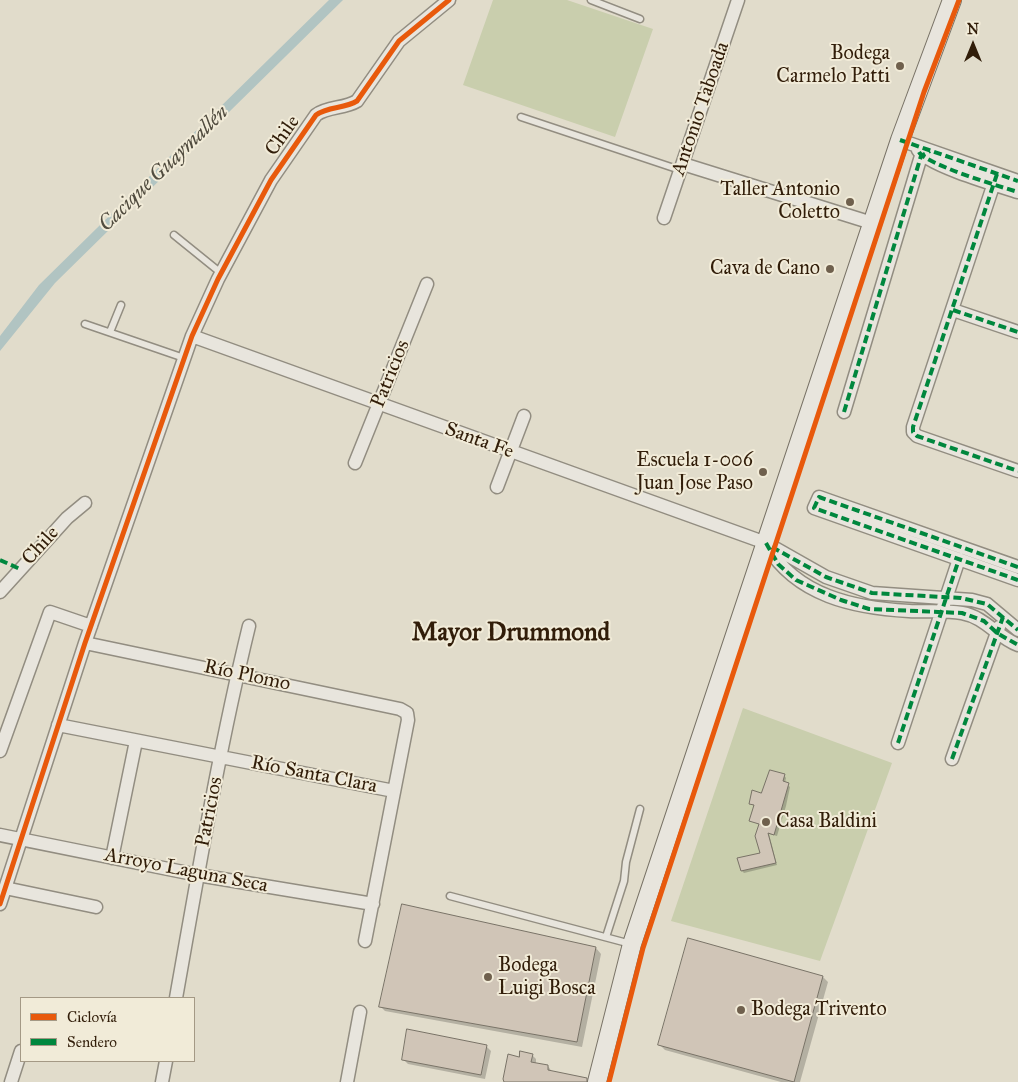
<!DOCTYPE html>
<meta charset="utf-8">
<style>
body{margin:0}
#map{position:relative;width:1018px;height:1082px;overflow:hidden;background:#e1dccb;font-family:"IM FELL Great Primer",serif}
canvas{display:block}
.legend{position:absolute;left:20px;top:997px;width:175px;height:65px;box-sizing:border-box;background:#f1ebd8;border:1px solid #a49985;margin:0;padding:6px 9px;list-style:none;font-size:15px;color:#311d09}
.legend li{display:flex;align-items:center;gap:10px;height:25px}
.legend b{width:25px;border:1px solid #a49985}
.north{position:absolute;left:948px;top:20px;width:50px;height:50px;-webkit-text-stroke:4px #f1ebd8;paint-order:stroke;rotate:0deg;font-size:14px;font-weight:700;line-height:20px;text-align:center;color:#311d09}
.north::after{content:'';display:block;margin:auto;width:18px;height:22px;background:#311d09;clip-path:polygon(50% 0,100% 100%,50% 72%,0 100%)}
</style>
<div id="map">
<canvas width="1018" height="1082"></canvas>
<ul class="legend">
<li><b style="height:6px;background:#e8590c"></b>Ciclovía</li>
<li><b style="height:6px;background:#00873e"></b>Sendero</li>
</ul>
<div class="north">N</div>
</div>
<script>
const g = document.querySelector('canvas').getContext('2d');
g.lineJoin = 'round';
function paint(path, color) { g.fillStyle = color; g.fill(path, 'evenodd'); }
function strokePath(path, color, width, dash) { g.strokeStyle = color; g.lineWidth = width; g.lineCap = dash ? 'butt' : 'round'; g.setLineDash(dash || []); g.stroke(path); }
function drawText(font, color, halo, rows, align = 'center') {
  g.font = font + ' "IM FELL Great Primer",serif'; g.lineWidth = 4; g.setLineDash([]); g.textBaseline = 'middle'; g.strokeStyle = halo; g.fillStyle = color; for (const [text, x, y, turn = 0] of rows) {
    g.save(); g.translate(x, y); g.rotate((+turn || 0) * Math.PI / 180); g.textAlign = isNaN(turn) ? turn : align; if (halo) g.strokeText(text, 0, 0); g.fillText(text, 0, 0); g.restore();
  }
}
const green = new Path2D(`
 M493,0H567L653,29L615,137L463,85Z
 M743,708L892,763L820,961L671,921Z`);
const water = new Path2D(`
 M329,0H343L55,283L0,351V336L39,285Z`);
const shadow = new Path2D(`
 M784,775L786,778L785,783L790,787L786,806L777,836L769,834L777,865L744,873L742,871L761,854L760,825L750,820L754,806L750,803Z
 M596,948L601,954L582,1047L385,1011L380,1006Z
 M823,977L828,982L800,1082H781L665,1050L660,1045Z
 M486,1046L491,1051L485,1079L408,1064L403,1059Z
 M532,1055L536,1059V1064L548,1066L552,1072L584,1082H504L509,1056L520,1058Z`);
const building = new Path2D(`
 M770,770L785,774L783,781L789,783L774,835L768,833L776,863L741,871L737,858L760,853L755,836L759,824L749,821L754,805L749,804L752,790L761,793Z
 M402,904L596,947L577,1042L379,1007Z
 M688,938L823,976L794,1082L658,1045Z
 M407,1029L487,1045L481,1075L402,1060Z
 M520,1051L533,1054L531,1062L548,1065V1070L587,1078V1082H504L503,1079L508,1054L519,1057Z`);
const lane = new Path2D(`
 M591,0L640,19
 M521,117L680,170
 M174,235L221,273
 M85,324L184,358
 M110,332L121,305
 M450,896L631,944
 M606,937L624,881L626,862L640,809`);
const street = new Path2D(`
 M900,140L1018,181
 M918,150C926,165 999,186 1018,192
 M683,164L872,223
 M997,174L913,427V432L917,436L1018,471
 M664,218L738,0
 M953,310L1018,332
 M192,336L766,543L826,577L872,593L972,600L987,604L1018,630
 M844,412L921,156L930,151
 M355,463L427,284
 M497,487L524,416
 M767,546C797,596 854,608 909,611C926,612 945,610 962,613C985,617 997,637 1018,645
 M1018,567L819,497L814,508L1018,580
 M0,592L67,518L85,503
 M85,643L400,709L407,713L408,720L365,941
 M58,725L394,791
 M898,743L959,559
 M0,751L50,612L91,626
 M952,759L999,627
 M0,835L198,875L373,904
 M112,858L136,741
 M5,888L96,907
 M0,904L85,643L192,336L218,279L271,180L316,115C328,106 344,109 357,101L399,41L449,0
 M176,998C198,874 219,749 249,626
 M11,1082L21,1051
 M162,1082L166,1061
 M347,1082L360,1012`);
const secondary = new Path2D(`
 M597,1082L632,944L900,140L952,0`);
const quiet = new Path2D(`
 M900,140L1018,181
 M919,152C925,164 1001,187 1018,192
 M997,174L913,427V432L917,436L1018,471
 M953,310L1018,332
 M844,412L921,156L930,151
 M766,543L778,564L796,580L841,600L869,609L962,613L984,621L997,633L1018,645
 M772,547L826,577L872,593L961,598L987,604L1018,630
 M0,560L20,569
 M1018,567L819,497L814,508L1018,580
 M898,743L959,559
 M952,759L1003,617`);
const cycleway = new Path2D(`
 M0,904L85,643L192,336L218,279L271,180L316,115C328,106 344,109 357,101L399,41L449,0
 M609,1082L643,948L924,92L959,0`);
const markers = [
 [900,66,5,"#6f604d"],
 [850,202,5,"#6f604d"],
 [830,269,5,"#6f604d"],
 [763,472,5,"#6f604d"],
 [766,822,5,"#6f604d"],
 [488,977,5,"#6f604d"],
 [741,1010,5,"#6f604d"]
];
const poiNames = [
 ["Bodega",890,54],
 ["Carmelo Patti",890,77],
 ["Taller Antonio",840,190],
 ["Coletto",840,213],
 ["Cava de Cano",820,269],
 ["Escuela 1-006",753,461],
 ["Juan Jose Paso",753,484],
 ["Casa Baldini",776,822,"left"],
 ["Bodega",498,966,"left"],
 ["Luigi Bosca",498,989,"left"],
 ["Bodega Trivento",751,1010,"left"]
];
const streetNames = [
 ["Antonio Taboada",701,109,-71],
 ["Chile",283,136,-55],
 ["Patricios",391,374,-68],
 ["Santa Fe",479,441,20],
 ["Chile",41,546,-48],
 ["Río Plomo",247,676,12],
 ["Río Santa Clara",314,775,11],
 ["Patricios",210,812,-79],
 ["Arroyo Laguna Seca",186,871,11]
];
const waterNames = [
 ["Cacique Guaymallén",164,169,-44]
];
const districtNames = [
 ["Mayor Drummond",511,634]
];
paint(green, '#c9cead');
paint(water, '#b1c4c2');
paint(shadow, '#0003');
paint(building, '#d0c5b7');
strokePath(building, '#797367', 1);
strokePath(lane, '#928d81', 9);
strokePath(street, '#928d81', 15);
strokePath(secondary, '#797367', 20);
strokePath(lane, '#e8e5dd', 6);
strokePath(street, '#e8e5dd', 12);
strokePath(secondary, '#e8e5dd', 18);
strokePath(quiet, '#00873e', 4, [8, 4]);
strokePath(cycleway, '#e8590c', 5);
for (const [x, y, r, color] of markers) { const dot = new Path2D(); dot.arc(x, y, r, 0, 2 * Math.PI); g.fillStyle = color; g.fill(dot); strokePath(dot, '#f1ebd8', 2); }
drawText('20px', '#311d09', '#f1ebd8', poiNames, 'right');
drawText('20px', '#311d09', '#f1ebd8', streetNames);
drawText('italic 21px', '#514c3f', '#f1ebd8', waterNames);
drawText('bold 25px', '#311d09', '#f1ebd8', districtNames);
</script>
